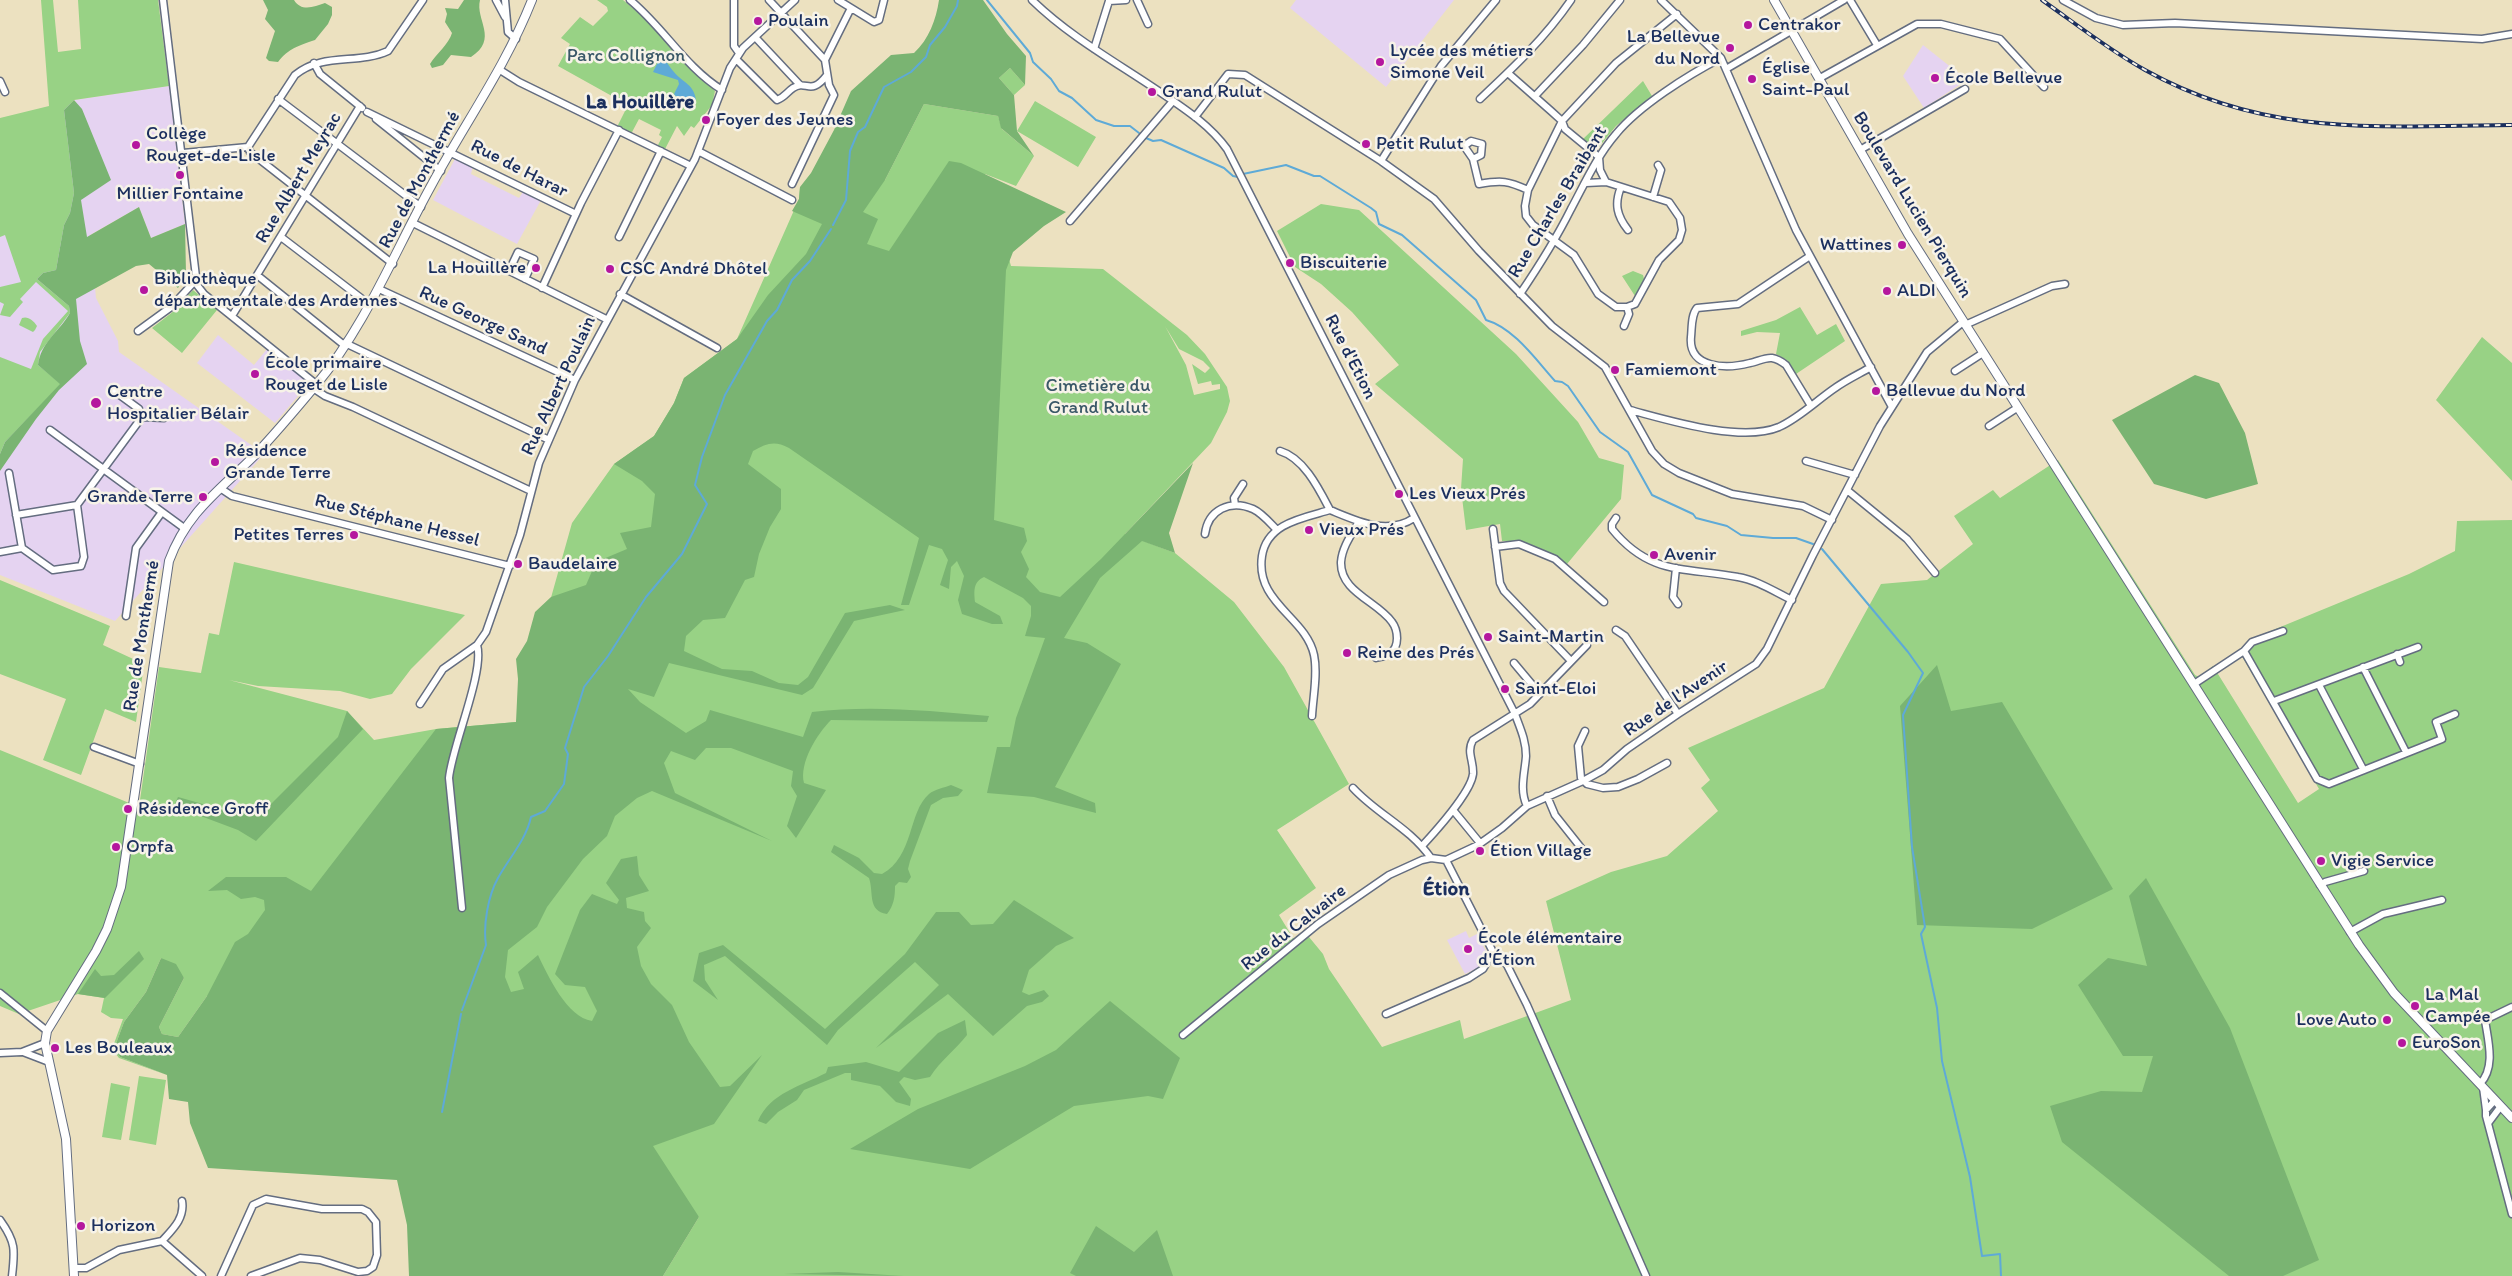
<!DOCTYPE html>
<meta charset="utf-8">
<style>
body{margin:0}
canvas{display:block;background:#ece1c0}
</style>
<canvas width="2512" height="1276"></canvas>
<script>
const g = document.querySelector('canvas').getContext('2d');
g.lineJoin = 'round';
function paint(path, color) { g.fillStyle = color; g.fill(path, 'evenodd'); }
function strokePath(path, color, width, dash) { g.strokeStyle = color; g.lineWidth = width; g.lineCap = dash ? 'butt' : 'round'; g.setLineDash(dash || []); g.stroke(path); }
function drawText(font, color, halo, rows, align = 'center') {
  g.font = font + ' Itim,sans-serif'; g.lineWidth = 5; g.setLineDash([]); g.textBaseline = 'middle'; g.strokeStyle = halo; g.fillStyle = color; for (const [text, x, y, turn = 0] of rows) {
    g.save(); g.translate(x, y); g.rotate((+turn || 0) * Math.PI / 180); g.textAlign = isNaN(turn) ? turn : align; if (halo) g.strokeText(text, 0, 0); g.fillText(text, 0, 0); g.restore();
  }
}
const built = new Path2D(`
 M1296,0H1454L1386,87L1290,8Z
 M1923,45L1967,80L1924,108L1903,76Z
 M169,86L185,224L151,238L139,207L90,235L96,298L118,341L119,352L264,454L115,621L0,575V119L76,102L74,100Z
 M456,157L473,166L471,174L519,198L523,192L541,200L517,244L433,200Z
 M218,335L254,365L267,349L309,383L275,423L197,363Z
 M1466,931L1469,938L1477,934L1489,957L1479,967L1465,974L1447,940Z`);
const green = new Path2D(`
 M41,0H53L58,52L81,49L78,0H158L169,86L74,100L64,110L74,193L70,213L64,225L56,270L43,273L37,279L69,306L70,313L40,352L38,365L61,384L5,442L0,454V357L31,369L43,339L68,311L36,282L20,299L23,302L10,317L0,315L4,304L0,302V287L21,282L5,235L0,237V118L49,106Z
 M597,0H623L660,31L682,61L715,91L712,105L694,128L691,126L684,136L677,126L664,151L657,147L662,137L659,135L661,130L639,119L631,134L617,127L628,105L558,66L570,44L561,38L580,17L593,26L608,11L607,7Z
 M1010,68L1025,85L1014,95L999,78Z
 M1643,81L1652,96L1616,126L1599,147L1594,148L1583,139Z
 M1035,101L1096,137L1078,167L1017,131Z
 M924,104L998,116L1002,129L1034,156L1016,186L985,174L1011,266L1103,269L1187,335L1205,354L1227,387L1230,401L1227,412L1211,443L1125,534L1175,553L1234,602L1284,667L1349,784L1277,830L1316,888L1279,915L1293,938L1309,937L1323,954L1329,969L1382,1047L1460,1020L1464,1039L1571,1000L1546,901L1611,872L1667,856L1718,811L1701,788L1710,780L1688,748L1824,688L1881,584L1927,580L1973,544L1954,516L1993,490L2000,498L2058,460L2195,675L2199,677L2213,666L2298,803L2319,789L2243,658L2261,635L2409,574L2455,551L2457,521L2512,520V1276H663L699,1217L207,996L178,1037L162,1034L159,1027L184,978L161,958L146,992L124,1022L114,1049L120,1057L167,1075L119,1058L112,1049L123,1019L111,1018L101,1012L104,998L78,994L19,1014L0,1006V750L139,807L159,667L201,673L209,633L219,635L234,562L465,615L411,669L392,694L370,699L340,691L258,686L229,680L347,711L374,740L436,729L516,722L572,523L614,464L654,436L674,403L684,378L737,339L799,199L800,187L885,180ZM1165,326L1179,349L1203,361L1210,368L1205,373L1192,364L1198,384L1211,381L1212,385L1220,384V389L1194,395L1186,365Z
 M1321,204L1359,210L1516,354L1578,422L1599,458L1624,465L1621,499L1567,564C1544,549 1529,540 1502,541L1500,524L1466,530L1461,489L1463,459L1375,384L1399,365L1352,312L1321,284L1295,267L1277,231Z
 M1633,271L1643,275L1644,279L1635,296L1622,276Z
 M193,290L217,310L182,353L152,328L174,311Z
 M1800,307L1817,335L1836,324L1845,341L1796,374L1788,361L1776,354L1780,333L1757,332L1741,336V331L1776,320Z
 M22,318C28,316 33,320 37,326L35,330L33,332L19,325Z
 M2482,337L2512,363V481L2436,400Z
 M0,580L110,626L103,645L144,664L136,722L105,709L81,775L43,760L66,699L0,674Z
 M139,1076L166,1080L156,1145L129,1140Z
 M111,1083L130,1087L121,1140L102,1137Z`);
const forest = new Path2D(`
 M263,0H294C301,12 314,7 325,3L332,7V15L328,24L315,40C298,46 289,48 278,62L269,61L266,58L275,31L265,19L268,10Z
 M464,0H480C475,20 499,39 471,57L451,55L443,65L432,68L430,64C436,54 449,44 452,33L445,22L447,14L445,8L458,9Z
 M939,0H983L1007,34L1026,56L1025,85L1010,68L999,78L1014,95L1017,131L1034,156L1001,128L998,116L924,104L885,180L863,212L878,219L867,244L889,251L949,161L961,163L1066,212L1044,226L1013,252L1006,270L994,520L1024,528L1027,541L1021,552L1029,569L1026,577L1040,592L1060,597L1101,559L1193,463L1169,533L1175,553L1142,541L1100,578L1064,638L1087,643L1121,664L1055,787L1095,803L1096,813L1034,797L987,793L997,747H1010L1016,718L1045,638L1025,636L1031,616V606L1023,598L984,577C973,582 974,591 975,602L1000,616L1003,624H992L962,614L958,600L964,576L957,561L951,567L949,589L940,585L948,560L942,549L929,545L909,605H901L919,538L789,448C774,440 766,444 753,451L748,464L781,489V509L770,527L759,554L754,577L745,580L725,618L703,620L686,636L684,651L722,669L752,671L779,683L798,685L808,677L845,613L890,605L905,610L854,621L813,688L802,695L669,663L654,697L628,689L640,702L686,733L706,721L710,710L803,737L812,712C872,705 930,711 989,716L987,722L831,720C817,734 799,763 804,783L826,790L796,838L787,826L797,796L791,786L793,771L731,748H706L695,760L671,751L664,763L675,793L772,841L652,791L637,798L615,816L607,836L583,859L547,907L537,927L508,950L505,977L511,992L524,989L518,972L538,955C548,976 567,1017 592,1021L597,1011L585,987L565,985L555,974L580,910L592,894L617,904L619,900L606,883L621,859L637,856L639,875L649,891L626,898L627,908L644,912L645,921L651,928L637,947L641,966L651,984L672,1005L689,1042L720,1087L730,1086L762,1055L714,1124L653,1146L699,1217L663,1276H409L407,1225L397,1180L208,1168L190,1123L188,1102L169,1099L167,1075L120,1057L114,1049L124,1022L146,992L161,958L176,964L184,978L159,1027L162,1034L178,1037L207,996L235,942L248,934L265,910L264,900L255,897L241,899L227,890L208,891L226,877H286L311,891L436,729L516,722L518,679L516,659L527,641L535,612L551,597L586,585L596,562L627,549L620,533L651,527L655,494L642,481L614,464L654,436L674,403L684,378L737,339L768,295L806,254L822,224L792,211L799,199L800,187L811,173L834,130L851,91L891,55L914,53C929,39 936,20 939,0Z
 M74,100L82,109L111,180L81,200L87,237L139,207L151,238L185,224L186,274L178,288L149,264L136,266L76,299L80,341L87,364L59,390L36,419L0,471V454L5,442L60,384L38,365C41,342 59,332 70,313L69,306L37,279L43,273L56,270L64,225L70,213L74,193L64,110Z
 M2195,375L2219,383L2245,433L2258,484L2206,499L2154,484L2112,420Z
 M1937,665L1951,711L2002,702L2113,889L2032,929L1917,925L1900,706Z
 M347,711L363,729L256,841L238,830L174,806L178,797L238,814L266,809L338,737Z
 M951,785L963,790L958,796L943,798L931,805L910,861L908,869L911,877L907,883L899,882L895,886C895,897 894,905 887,914C867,911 874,892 869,878L831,852L834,845L859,858L874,873L882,874C914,857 908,812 929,794C935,789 944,788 951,785Z
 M2146,878L2230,1028L2319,1260L2283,1276H2229L2062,1142L2050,1106L2101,1091L2142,1092L2153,1056H2123L2078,985L2108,958L2147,966L2129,896Z
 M1014,900L1074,938L1056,946L1029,970L1022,992L1029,995L1044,990L1049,996L1042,1002L1027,1006L993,1036L948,994L876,1048L939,985L915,962L838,1030L827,1045L725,956L704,965L705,980L718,1000L693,981L699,953L723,945L825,1029L905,954L936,912H959L971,925L993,924Z
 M139,951L144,959L105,998L78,994L95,969L101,976L114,975Z
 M1110,1001L1180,1058L1163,1099L1148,1096L1074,1106L970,1169L850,1149L918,1109L1025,1066L1056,1050Z
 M965,1020L967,1035C955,1050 940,1061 930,1077L915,1080L904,1077L899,1082L911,1099L910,1106L896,1102L880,1086L851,1080V1073H845L804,1090L797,1100L778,1112L766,1124L758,1121C770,1093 801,1086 826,1073L828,1067L866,1062L899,1072L938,1033Z
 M1096,1226L1134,1252L1157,1230L1173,1276H1076L1070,1273Z
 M838,1272L904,1276L784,1274Z`);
const water = new Path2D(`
 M661,56C667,61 669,67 674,72C683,83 694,84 696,100L693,106H686L683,102L681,103L674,94L679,84L678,80L653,72Z`);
const stream = new Path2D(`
 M987,0L1030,53L1033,62L1051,79L1059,91L1072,98L1096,120L1114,126H1130L1139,133
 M1146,138L1153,141L1161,140L1224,168L1233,176L1238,177
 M1243,174L1286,165L1314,176H1320L1371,208L1376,212L1379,224L1402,235L1476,300L1486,320C1514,328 1536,360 1555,381L1562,382L1568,386L1600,432L1628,452L1652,495L1693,514L1696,518L1727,526L1741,535L1773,538H1796L1813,544
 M833,225L846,200L850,151L858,132L865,127L884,87L911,72L926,57L930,45L945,27L957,6L958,0
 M1822,549L1908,652L1923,673L1903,715L1912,847L1925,927L1921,934L1937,1008L1942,1061L1970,1177L1982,1256L2000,1254L2001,1276
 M462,1010L486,945C483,925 488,896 498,878C509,858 526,840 531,817L545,811L564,784L568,754L565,748L584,687L608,656L646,597L682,554L707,504L695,485L702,457L725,395L767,321L777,310L792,280L810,261L831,229
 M442,1112L461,1014`);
const minor = new Path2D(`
 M163,0L197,285L204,294L316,384
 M496,0L505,17
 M505,0L508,32L516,39
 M630,0C664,28 685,67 722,90
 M734,0V46L739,53
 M769,0L825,60
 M838,0L874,22L879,20L884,0
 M1032,0C1069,36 1114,61 1157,90C1182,107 1209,124 1227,149L1515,714C1520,728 1526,740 1526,756C1525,772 1519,790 1527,806
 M1137,0L1148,24
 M1661,0L1721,58L1796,230L1892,407
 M1850,0L1877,45
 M2063,0L2096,18L2123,25L2175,23L2482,39L2512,34
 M1109,1L1126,0
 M755,37L800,85
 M1094,49L1109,1
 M736,59L777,100C785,97 787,92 793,88C807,79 810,97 827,75
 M314,63L320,74L362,108
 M1726,69L1844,0
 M500,70L519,82L691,166
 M1509,74L1551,111L1562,121L1565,129L1599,157L1600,170L1606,182L1669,202L1680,218L1682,230L1679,240L1659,260L1635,304L1627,307H1616L1598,294L1574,255L1533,225L1526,216L1525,206L1528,190L1562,121L1616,63L1677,14
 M1820,78L1917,24H1941L2000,39L2044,87
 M0,81L5,92
 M1535,96L1583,45L1620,0
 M278,99L421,207
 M1480,99C1513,68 1545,38 1571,0
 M367,112L576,214
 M1195,117L1228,74L1245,75L1381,161L1434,199L1479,251L1552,326L1605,367L1652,451L1664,464L1679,473L1732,494L1803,506L1832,520
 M376,119L441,171
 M248,147L250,152L393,264
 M1860,150L1965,89
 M698,151L792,200
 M183,153L248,147L295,75C323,52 358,65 388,51L423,0
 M1473,159L1464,146L1471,141L1482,144L1481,155L1473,159L1479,184C1502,180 1508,181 1528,190
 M1381,161L1441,66L1496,0
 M1586,183L1606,182
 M792,184L834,95L829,85L825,60L851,8
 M1621,187C1614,204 1617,216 1628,230
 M1653,197L1661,170L1658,165
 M1070,221L1173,101
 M413,223L606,319
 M281,237L370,305
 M619,237L661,151
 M1810,256L1738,304L1697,308C1691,315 1692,328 1691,337C1688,369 1727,369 1750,363C1757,362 1765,357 1772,358C1778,359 1781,361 1786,365L1811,406
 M509,271L518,252L534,259L525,279
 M257,275L344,345
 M542,288L581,203L619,130
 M379,289L575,380
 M620,294L717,348
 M1520,294C1539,266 1556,239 1571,209C1585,183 1597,156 1616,134C1639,106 1688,75 1721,58
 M232,316L360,106
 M1965,325L2052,286L2065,284
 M1624,326L1629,314L1627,307
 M138,331L171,307L196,280
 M345,343L547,439
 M1955,371L1983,353
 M313,388L325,396L353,407L531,491
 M113,390L139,409L142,417
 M1630,410C1668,420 1741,443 1779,427C1799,418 1816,401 1835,388C1846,380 1859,374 1871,367
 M1989,426L2017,408
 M50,430L184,528
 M1280,451C1304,458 1319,489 1330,510
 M1806,461L1855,475
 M9,473L22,548L53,570L81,566L84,557L77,505L142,417L164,418
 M220,488L232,496L510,566
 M1847,490L1907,539L1935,573
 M1235,505L1234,498L1243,484
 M16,515L77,505
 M1616,518L1612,524V529C1650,576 1685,567 1738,577C1757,580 1775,592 1792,600
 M1358,523C1351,535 1342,548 1341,562C1340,592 1377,601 1392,622C1398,630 1400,647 1390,653C1387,656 1380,657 1376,658
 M1493,529L1500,583L1504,591L1571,661
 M1205,534C1208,510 1230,499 1253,509C1262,513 1270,523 1277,530
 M1495,547L1519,544L1555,559L1604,602
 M0,552L22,548
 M1676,568L1673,597L1678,604
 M126,616L136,548L162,512
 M1616,630L1625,636L1678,714
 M2244,651L2317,779L2329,784L2442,739L2436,722L2455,714
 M2397,654L2400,662
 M1514,663L1540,694
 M2363,667L2406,752
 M2194,684L2244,651L2252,642L2283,631
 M2319,685L2363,769
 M2274,701L2418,647
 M420,704L443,669L477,645L486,632L520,535L539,463L575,380L695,159L730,68L743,48L795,0
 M1312,716C1313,697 1318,674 1314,655C1306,617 1255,603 1262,556C1267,523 1303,518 1330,510C1357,521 1387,536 1414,518
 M1585,731L1578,746L1581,778L1587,784L1603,788L1618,787L1638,779L1667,763
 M94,747L140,764
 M1353,788C1378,815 1409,827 1431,858
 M1547,796L1555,815L1586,854
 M1453,810L1480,843
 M1422,846C1435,832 1471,792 1473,774C1474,761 1466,752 1473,740L1530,704L1587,645
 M1446,860L1478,845L1502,828L1527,806L1583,781L1603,770L1627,749L1678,714L1756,664L1767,649L1813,555L1880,426L1927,352L1963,322
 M2320,885L2325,882L2364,871
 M462,908L449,778C452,746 485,671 477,645
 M2350,932L2383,914L2442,900
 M0,993L47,1031
 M1386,1014L1469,978L1483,969L1493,952
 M1183,1035L1318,924L1389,875L1422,860L1431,858L1446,860L1493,952L1507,965L1527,1005L1646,1276
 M23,1052L49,1062
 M0,1053L22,1052L45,1043
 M2480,1084C2496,1067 2488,1041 2485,1020L2512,1007
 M2483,1087L2486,1110
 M2495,1100L2486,1110V1116L2512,1214
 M2489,1122L2501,1106
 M0,1220C16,1242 15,1250 12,1276
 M162,1241L202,1276
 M162,1241C173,1229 185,1218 182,1201
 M74,1268H86L119,1250L162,1241
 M221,1276L253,1205L266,1199L322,1209H362L368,1212L376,1222L377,1255L373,1267L367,1271L358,1272L320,1260L300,1258L251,1276`);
const major = new Path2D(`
 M1774,0L1908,234L2359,945L2394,993L2512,1118
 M74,1276L66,1139L45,1043L47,1031L96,951L107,929L121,887L169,561C187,512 219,491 254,456C275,434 296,409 316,385C366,325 394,253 431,186C465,123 506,66 532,0`);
const rail = new Path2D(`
 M2042,0C2076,24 2109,50 2145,70C2267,138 2379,126 2512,125`);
const markers = [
 [758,21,5,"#b5179e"],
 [1748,25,5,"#b5179e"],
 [1730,48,5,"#b5179e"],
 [1380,62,5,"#b5179e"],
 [1935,78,5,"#b5179e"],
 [1752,79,5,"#b5179e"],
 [1152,92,5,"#b5179e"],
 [706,120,5,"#b5179e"],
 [1366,144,5,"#b5179e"],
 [136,145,5,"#b5179e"],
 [180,175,5,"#b5179e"],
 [1902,245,5,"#b5179e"],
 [1290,263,5,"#b5179e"],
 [536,268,5,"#b5179e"],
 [610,269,5,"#b5179e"],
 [144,290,5,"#b5179e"],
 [1887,291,5,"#b5179e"],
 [1615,370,5,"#b5179e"],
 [255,374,5,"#b5179e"],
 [1876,391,5,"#b5179e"],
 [96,403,6,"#b5179e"],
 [215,462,5,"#b5179e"],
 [1399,494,5,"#b5179e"],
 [203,497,5,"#b5179e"],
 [1309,530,5,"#b5179e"],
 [354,535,5,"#b5179e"],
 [1654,555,5,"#b5179e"],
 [518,564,5,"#b5179e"],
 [1488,637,5,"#b5179e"],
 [1347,653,5,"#b5179e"],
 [1505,689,5,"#b5179e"],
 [128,809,5,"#b5179e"],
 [116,847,5,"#b5179e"],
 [1480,851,5,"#b5179e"],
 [2321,861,5,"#b5179e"],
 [1468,949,5,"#b5179e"],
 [2415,1006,5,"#b5179e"],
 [2387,1020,5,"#b5179e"],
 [2402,1043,5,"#b5179e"],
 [55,1048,5,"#b5179e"],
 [81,1226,5,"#b5179e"]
];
const poiNames = [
 ["Poulain",768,21],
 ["Centrakor",1758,25],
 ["La Bellevue",1720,37,"right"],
 ["du Nord",1720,59,"right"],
 ["Lycée des métiers",1390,51],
 ["Simone Veil",1390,73],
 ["Église",1762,68],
 ["Saint-Paul",1762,90],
 ["École Bellevue",1945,78],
 ["Grand Rulut",1162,92],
 ["Foyer des Jeunes",716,120],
 ["Collège",146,134],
 ["Rouget-de-Lisle",146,156],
 ["Petit Rulut",1376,144],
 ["Millier Fontaine",180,194,"center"],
 ["Wattines",1892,245,"right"],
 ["Biscuiterie",1300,263],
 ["La Houillère",526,268,"right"],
 ["CSC André Dhôtel",620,269],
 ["Bibliothèque",154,279],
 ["départementale des Ardennes",154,301],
 ["ALDI",1897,291],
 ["École primaire",265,363],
 ["Rouget de Lisle",265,385],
 ["Famiemont",1625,370],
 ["Bellevue du Nord",1886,391],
 ["Centre",107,392],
 ["Hospitalier Bélair",107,414],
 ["Résidence",225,451],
 ["Grande Terre",225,473],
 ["Les Vieux Prés",1409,494],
 ["Grande Terre",193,497,"right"],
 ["Vieux Prés",1319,530],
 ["Petites Terres",344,535,"right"],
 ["Avenir",1664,555],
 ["Baudelaire",528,564],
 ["Saint-Martin",1498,637],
 ["Reine des Prés",1357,653],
 ["Saint-Eloi",1515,689],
 ["Résidence Groff",138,809],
 ["Orpfa",126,847],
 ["Étion Village",1490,851],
 ["Vigie Service",2331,861],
 ["École élémentaire",1478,938],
 ["d'Étion",1478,960],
 ["La Mal",2425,995],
 ["Campée",2425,1017],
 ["Love Auto",2377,1020,"right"],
 ["EuroSon",2412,1043],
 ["Les Bouleaux",65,1048],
 ["Horizon",91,1226]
];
const parkNames = [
 ["Parc Collignon",626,56],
 ["Cimetière du",1098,386],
 ["Grand Rulut",1098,408]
];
const streetNames = [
 ["Rue de Harar",519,169,27],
 ["Rue Albert Meyrac",299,178,-59],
 ["Rue de Monthermé",420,180,-62],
 ["Rue Charles Braibant",1558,202,-59],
 ["Boulevard Lucien Pierquin",1912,205,59],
 ["Rue George Sand",483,321,25],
 ["Rue d'Etion",1350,357,63],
 ["Rue Albert Poulain",559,386,-65],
 ["Rue Stéphane Hessel",397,521,14],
 ["Rue de Monthermé",142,636,-81],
 ["Rue de l'Avenir",1676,699,-34],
 ["Rue du Calvaire",1294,928,-38]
];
const quarterNames = [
 ["La Houillère",640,103],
 ["Étion",1446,890]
];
paint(built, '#e5d3f1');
paint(green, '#98d285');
paint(forest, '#7ab472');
paint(water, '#5eaad7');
strokePath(stream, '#5eaad7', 2);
strokePath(minor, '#646d80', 9);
strokePath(major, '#646d80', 10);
strokePath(minor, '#fff', 6);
strokePath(major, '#fff', 8);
strokePath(rail, '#1b2f5e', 4);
strokePath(rail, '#f7f3e8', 2, [5.5]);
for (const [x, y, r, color] of markers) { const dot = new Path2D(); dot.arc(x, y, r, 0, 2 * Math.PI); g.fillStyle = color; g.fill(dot); strokePath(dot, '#f7f3e8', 2); }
drawText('19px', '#1b2f5e', '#f7f3e8', poiNames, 'left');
drawText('19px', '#3a5868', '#f7f3e8', parkNames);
drawText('19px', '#1b2f5e', '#f7f3e8', streetNames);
drawText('bold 21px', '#1b2f5e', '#f7f3e8', quarterNames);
</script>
